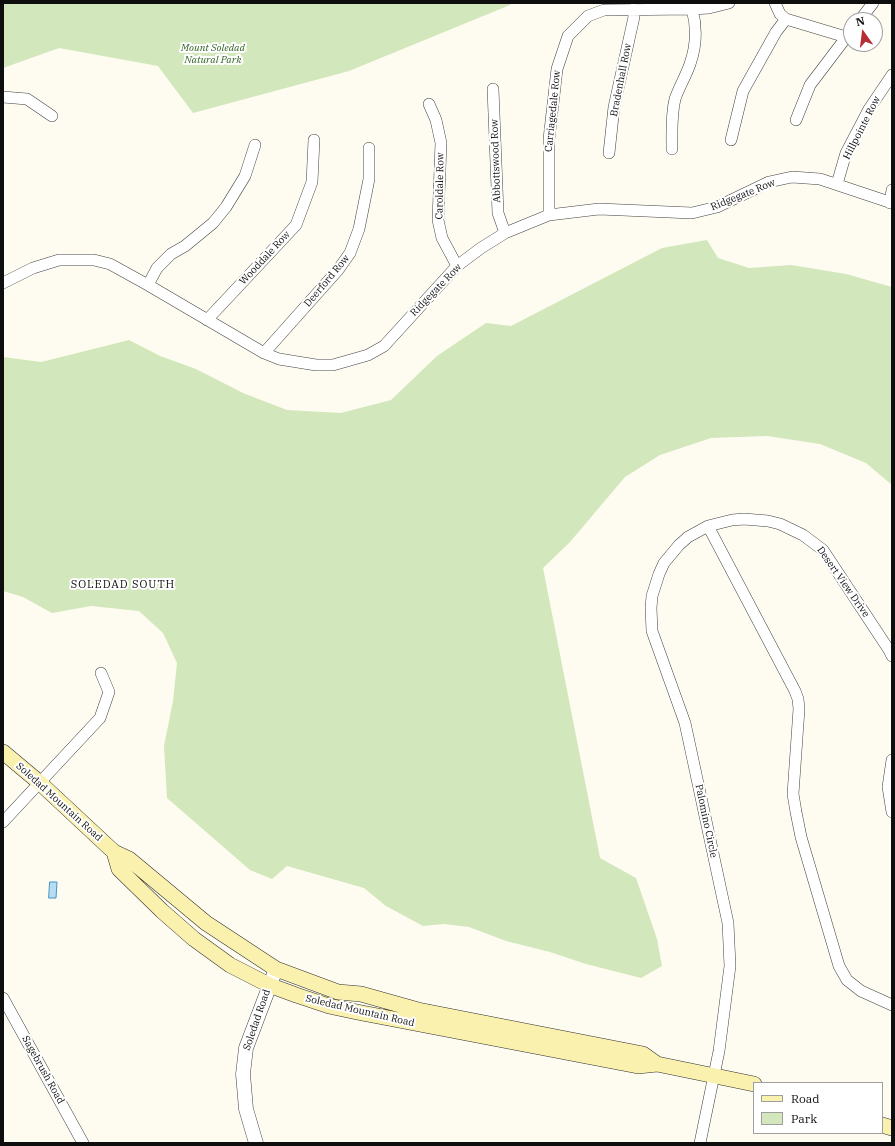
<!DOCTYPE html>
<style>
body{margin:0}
#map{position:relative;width:895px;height:1146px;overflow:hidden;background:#fefbf0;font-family:"IBM Plex Serif",serif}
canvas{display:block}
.frame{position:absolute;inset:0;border:4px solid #0e0e0e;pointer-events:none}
.legend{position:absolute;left:753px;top:1082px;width:130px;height:52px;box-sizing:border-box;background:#fff;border:1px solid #9f9f9f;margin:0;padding:5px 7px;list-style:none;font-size:12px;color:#0e0e0e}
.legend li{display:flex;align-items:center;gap:8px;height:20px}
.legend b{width:20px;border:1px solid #9f9f9f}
.north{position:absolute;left:843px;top:12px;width:40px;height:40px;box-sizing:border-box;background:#fff;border:1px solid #9f9f9f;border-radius:50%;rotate:346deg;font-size:11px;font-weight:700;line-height:16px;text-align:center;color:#0e0e0e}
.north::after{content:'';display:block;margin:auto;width:14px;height:18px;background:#b62e35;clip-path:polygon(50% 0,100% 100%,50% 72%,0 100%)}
</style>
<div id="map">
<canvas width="895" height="1146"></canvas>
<div class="frame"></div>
<ul class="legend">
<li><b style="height:5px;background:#faf1af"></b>Road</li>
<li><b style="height:11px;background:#d2e7bb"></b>Park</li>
</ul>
<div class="north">N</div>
</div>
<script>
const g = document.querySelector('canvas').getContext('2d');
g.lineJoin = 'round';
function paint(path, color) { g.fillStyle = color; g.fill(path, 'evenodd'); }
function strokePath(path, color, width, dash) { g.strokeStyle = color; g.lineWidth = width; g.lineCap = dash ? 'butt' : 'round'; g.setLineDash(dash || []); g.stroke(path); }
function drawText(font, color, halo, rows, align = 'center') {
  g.font = font + ' "IBM Plex Serif",serif'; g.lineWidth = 4; g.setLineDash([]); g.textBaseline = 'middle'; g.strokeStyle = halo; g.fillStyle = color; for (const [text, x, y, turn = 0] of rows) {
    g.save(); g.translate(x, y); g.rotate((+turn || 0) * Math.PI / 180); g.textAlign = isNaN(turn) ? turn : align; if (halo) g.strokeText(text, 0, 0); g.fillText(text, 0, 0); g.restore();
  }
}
const green = new Path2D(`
 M3,3H511L510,5L349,71L193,113L158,66L59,48L3,68Z
 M707,240L718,258L749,268L791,265L846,274L892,287V485L866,463L820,444L767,436L711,438L660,455L625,477L570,542L543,568L600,858L636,878L657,939L662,966L641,978L586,964L550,952L506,941L469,927L444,924L423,926L386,906L364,888L287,866L272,879L250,870L167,798L164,746L173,701L177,663L163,633L139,611L91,606L52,613L23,597L3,591V357L41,362L129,340L160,356L196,369L243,393L287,410L341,413L391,400L437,356L486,323L511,326L662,248Z`);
const water = new Path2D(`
 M50,882H57L56,898H49Z`);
const minor = new Path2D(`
 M775,3L780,14L786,19L846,37
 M860,20L873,3
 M493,89L498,213L505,233
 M3,97L27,99L52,116
 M429,104L436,120L441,143L438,220L442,238L457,266
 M796,120L810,85L851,31
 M731,140L743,91L776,32L786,19
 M672,149C672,132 671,115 675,99C679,87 686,76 690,64C696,47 697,27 692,9
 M609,153L614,107L634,17L633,9
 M837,184L846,153L869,109L892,75
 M890,203L892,190
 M549,215V139L557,69L568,36L588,16L604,10L692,9L709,8L729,3
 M3,283L33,268L59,260H94L110,264L148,285L264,353L279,359L316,365H333L368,355L384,346L457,266L481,248L505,233L549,215L599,209L692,213L717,207L769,182L792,177L820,179L892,203
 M148,285L157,268L171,254L185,246L213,223L226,207L245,176L255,145
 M207,320L296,225L312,182L314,140
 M264,353L338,270L350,253L359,229L369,179V148
 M708,526L795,691L798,699L799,709L793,794L796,812L801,837L839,966L847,980L861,991L892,1005
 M892,760L888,787L892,812
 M3,822L100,718L109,692L101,673
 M3,998L83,1143
 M700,1143L719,1051L730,966L728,923L685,723L652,631L651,608L652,596L659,574L664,563L679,545L688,537L708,526L732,520L744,519L768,521L780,524L803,535L823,550L889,650L892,656`);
const tertiary = new Path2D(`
 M256,1143L246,1109L243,1074L246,1048L276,969`);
const secondary = new Path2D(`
 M3,752L40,783L114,852L129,859L206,923L276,969L338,992L361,994L418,1010L643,1054L657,1064
 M114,852L119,869L162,911L194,939L230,965L269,985L296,995L329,1006L357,1012L638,1066L657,1064L754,1084
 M882,1125L892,1128`);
const parkNames = [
 ["Mount Soledad",213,48],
 ["Natural Park",213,60]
];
const streetNames = [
 ["Bradenhall Row",621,80,-79],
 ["Carriagedale Row",553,111,-84],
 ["Hillpointe Row",862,128,-63],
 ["Abbottswood Row",496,161,-92],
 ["Caroldale Row",440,186,-89],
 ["Ridgegate Row",743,195,-22],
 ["Wooddale Row",265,258,-47],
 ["Deerford Row",327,281,-50],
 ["Ridgegate Row",436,290,-46],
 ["Desert View Drive",843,582,55],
 ["Soledad Mountain Road",59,802,42],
 ["Palomino Circle",706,821,78],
 ["Soledad Mountain Road",360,1011,13],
 ["Soledad Road",257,1020,-71],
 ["Sagebrush Road",43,1070,61]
];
const neighbourhoodNames = [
 ["SOLEDAD SOUTH",123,585]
];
paint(green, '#d2e7bb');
paint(water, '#b7ddf2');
strokePath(water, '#4292c5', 1);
strokePath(minor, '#414141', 12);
strokePath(tertiary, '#414141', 15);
strokePath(secondary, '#303030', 16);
strokePath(minor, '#fff', 11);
strokePath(tertiary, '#fff', 14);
strokePath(secondary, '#faf1af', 15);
drawText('italic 10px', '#306222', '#fff', parkNames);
drawText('10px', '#0e0e0e', '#fff', streetNames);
g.letterSpacing = '1px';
drawText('11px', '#0e0e0e', '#fff', neighbourhoodNames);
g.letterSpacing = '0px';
</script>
